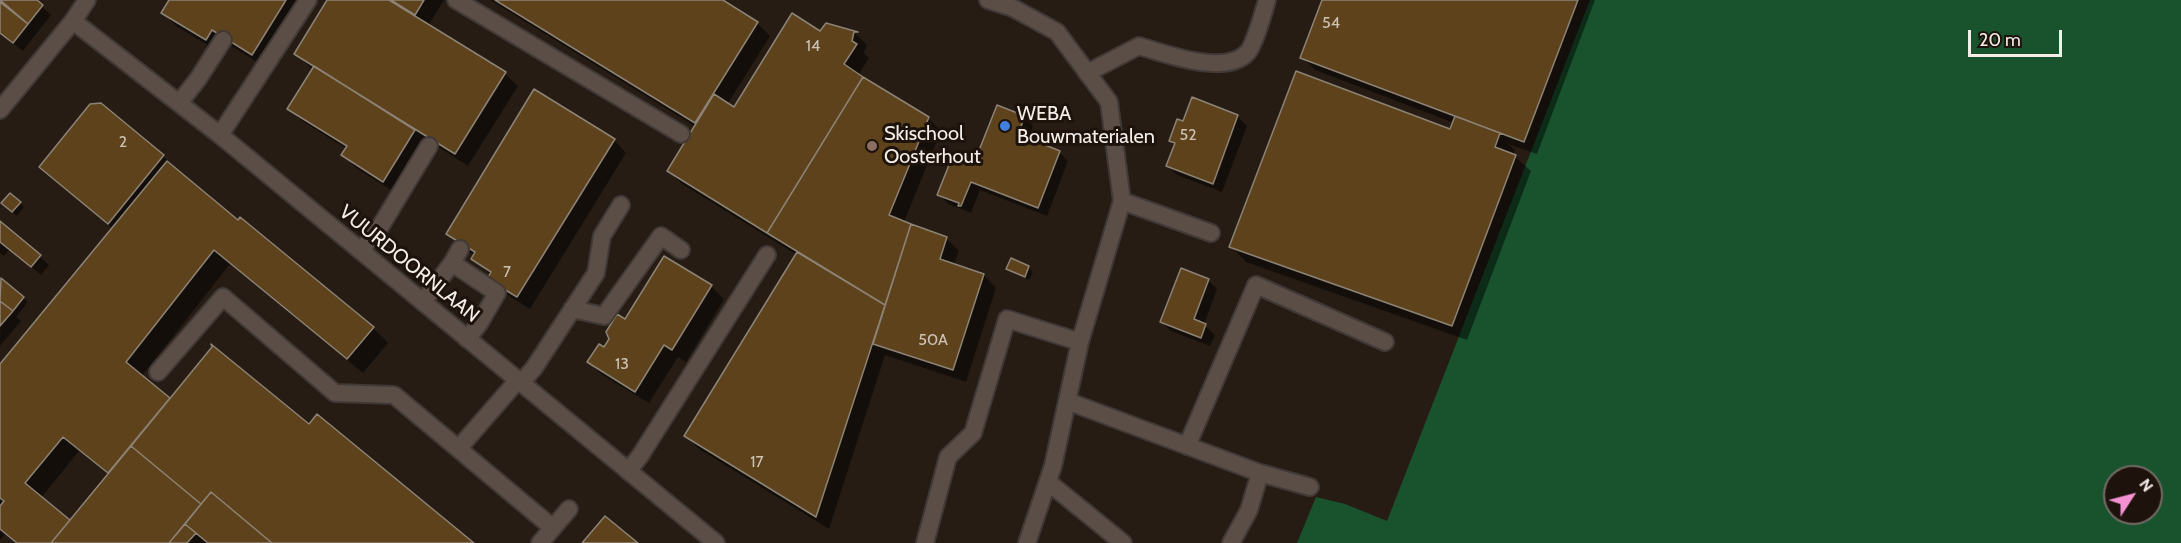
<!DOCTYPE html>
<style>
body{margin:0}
#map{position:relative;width:2181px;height:543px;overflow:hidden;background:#261c14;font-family:Cabin,sans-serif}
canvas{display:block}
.north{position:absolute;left:2103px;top:465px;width:60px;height:60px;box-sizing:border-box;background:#1d130c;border:2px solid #736a64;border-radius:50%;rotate:54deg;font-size:16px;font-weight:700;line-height:24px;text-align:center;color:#f4ede8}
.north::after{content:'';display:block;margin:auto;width:21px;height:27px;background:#f491d3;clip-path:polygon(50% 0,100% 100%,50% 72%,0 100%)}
.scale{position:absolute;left:1968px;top:30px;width:94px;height:27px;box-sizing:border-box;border:3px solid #f4ede8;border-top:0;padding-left:8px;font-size:18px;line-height:21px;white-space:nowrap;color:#f4ede8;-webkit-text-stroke:4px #1d130c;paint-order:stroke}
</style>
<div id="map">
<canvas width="2181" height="543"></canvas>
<div class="north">N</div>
<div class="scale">20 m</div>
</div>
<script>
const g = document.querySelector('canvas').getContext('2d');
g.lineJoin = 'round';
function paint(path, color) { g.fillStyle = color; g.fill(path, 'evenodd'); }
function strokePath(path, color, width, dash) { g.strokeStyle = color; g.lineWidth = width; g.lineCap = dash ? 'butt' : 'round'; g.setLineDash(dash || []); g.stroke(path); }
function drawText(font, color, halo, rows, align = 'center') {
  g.font = font + ' Cabin,sans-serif'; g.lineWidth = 6; g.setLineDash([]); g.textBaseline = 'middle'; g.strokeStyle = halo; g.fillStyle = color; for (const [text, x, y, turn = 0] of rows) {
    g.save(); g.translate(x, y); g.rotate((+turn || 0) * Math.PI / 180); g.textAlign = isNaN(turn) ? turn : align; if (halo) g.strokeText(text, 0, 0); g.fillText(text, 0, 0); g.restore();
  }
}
const green = new Path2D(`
 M1590,0H2181V543H1297L1316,497L1345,504L1387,521ZM2115,477H2151V513H2115Z`);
const shadow = new Path2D(`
 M0,0H35L51,15L23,51L0,33Z
 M171,0H306L265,67L225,42L219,52L176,26L163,13Z
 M329,0H444L428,26L505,74L518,86L468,166L429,141L396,193L356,168L343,155L347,149L302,121L289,108L313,70L296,54Z
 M490,0H720L757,23L770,36L727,105L734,109L820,34L854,32L867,45L864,53L869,58L858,75L928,118L941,131L904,222L946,238L959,251L954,265L984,275L996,288L966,382L885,355L829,529L699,449L686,436L797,255L682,184L669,171L696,127Z
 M1324,0H1595L1537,154L1508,144L1515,150L1513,155L1531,171L1467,340L1246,262L1231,246L1451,131L1454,123L1315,70L1302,57Z
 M1193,99L1238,117L1247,126L1222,192L1177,175L1168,166L1176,145L1171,140L1184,123Z
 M101,104L163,156L175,170L373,328L388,343L363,373L230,264L141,377L170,400L309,426L472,543H16L5,534L0,540V366L113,229L41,167ZM79,451L109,474L70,522L41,498Z
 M1024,117L1033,126L1027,143L1059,152L1068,161L1047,216L980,190L971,213L948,204L939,194L975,165Z
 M614,140L626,153L530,309L501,291L491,275L473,259L475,256L460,246L448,234Z
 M20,203L24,207L17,216L8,208Z
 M0,223L49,265L41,275L10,249L4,256L0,253Z
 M664,258L711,286L724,299L686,362L678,357L649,403L602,375L589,362L605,349L626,322Z
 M1028,267L1033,272L1029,280L1013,273L1008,269Z
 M1,280L28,302L16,317L21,321L0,346Z
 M1208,280L1217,289L1204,325L1215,335L1210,346L1171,331L1162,322Z`);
const building = new Path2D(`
 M0,0H37L43,5L28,24Z
 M169,0H286L252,55L212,30L206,40L161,13Z
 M327,0H389L506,72L455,154L294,54Z
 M391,0H424L415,15Z
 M495,0H723L758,22L695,123Z
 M1322,0H1578L1524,142L1300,58Z
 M0,2L28,24L13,43L0,33Z
 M792,13L820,31L826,23L858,32H854L852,41L857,44L844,64L863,77L767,233L667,171L714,94L734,107Z
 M314,66L415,130L383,182L341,155L347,146L287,109Z
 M1296,71L1450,129L1455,116L1500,133L1495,147L1516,155L1452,326L1229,247Z
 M863,77L929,117L889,215L911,224L885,305L767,233Z
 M534,89L615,139L517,297L487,279L491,272L471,259L475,252L446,234Z
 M1192,97L1238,115L1213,184L1166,166L1175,143L1169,141L1177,119L1183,121Z
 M101,103L164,155L108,224L39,167L90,104Z
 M997,105L1025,116L1017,137L1037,145L1038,142L1060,151L1038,208L971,182L961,206H958L959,203L937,195L953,155L974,163Z
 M167,161L238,220L240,217L374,327L347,359L214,250L126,362L170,398L108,473L63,437L25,483L70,520L51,543H17L0,529V506L4,501L0,498V364Z
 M10,193L21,202L12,212L1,203Z
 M0,221L41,255L31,267L0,242Z
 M911,224L947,237L940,259L984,274L953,370L873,344Z
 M797,252L885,305L816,517L684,436Z
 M664,256L712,285L672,350L664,345L635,392L587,362L599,344L604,347L609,339L606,332L617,314L625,319Z
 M1011,258L1029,266L1025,277L1006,269Z
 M1181,268L1209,279L1194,319L1206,324L1201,338L1160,322Z
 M1,278L24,297L13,311L0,301Z
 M0,301L13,311L0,326Z
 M211,344L309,424L317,414L474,543H272L211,492L201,504L131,446L212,347Z
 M131,446L201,504L169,543H51Z
 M211,492L272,543H208L185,524Z
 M605,516L638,543H582Z
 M185,524L196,533L187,543H169Z`);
const service = new Path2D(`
 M456,0L681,134
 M1087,73L1139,46C1166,54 1225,76 1247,53C1254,46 1264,11 1267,0
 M179,103L198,79L223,40
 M220,135L308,0
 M361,250L380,227L429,146
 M452,263L460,249
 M423,302L452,263L497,293L479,324L467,339
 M572,309L604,316L661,236L681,250
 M158,372L223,297L335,393L394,395L553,528
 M521,383L534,368L596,273L602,236L621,205
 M1067,401L1260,473L1249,510L1231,543
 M1187,446L1256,285L1385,342
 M458,449L518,380
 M628,471L640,456L767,255
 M1260,473L1310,487
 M1048,482L1123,543
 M540,543L569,509
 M925,543L948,457L973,433L1007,319L1080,342
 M1027,543L1053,466L1080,342L1122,201L1211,233`);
const minor = new Path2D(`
 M988,0L1013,8L1057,32L1109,102L1122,201
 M73,21L220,135L716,543`);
const tertiary = new Path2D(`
 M0,110L73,21L87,0`);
const markers = [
 [1005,126,6,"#3f7fe0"],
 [872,146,6,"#8d6e63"]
];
const numberNames = [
 ["54",1331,23],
 ["14",813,46],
 ["52",1188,135],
 ["2",123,142],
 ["7",507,272],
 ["50A",933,340],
 ["13",622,364],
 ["17",757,462]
];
const poiNames = [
 ["WEBA",1017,114],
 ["Bouwmaterialen",1017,137],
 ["Skischool",884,134],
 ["Oosterhout",884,157]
];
const streetNames = [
 ["VUURDOORNLAAN",409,264,39]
];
paint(green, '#18532e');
paint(shadow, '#0007');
paint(building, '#5d421b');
strokePath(building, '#8c8376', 1.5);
strokePath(service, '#413935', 20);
strokePath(minor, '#413935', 20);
strokePath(tertiary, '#413935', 20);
strokePath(service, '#5b4e46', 16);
strokePath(minor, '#5b4e46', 16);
strokePath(tertiary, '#5b4e46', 16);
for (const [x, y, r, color] of markers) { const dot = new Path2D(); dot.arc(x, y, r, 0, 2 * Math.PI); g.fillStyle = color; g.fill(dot); strokePath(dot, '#1d130c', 2); }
drawText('16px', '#cec2b5', null, numberNames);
drawText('20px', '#f4ede8', '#1d130c', poiNames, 'left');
drawText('20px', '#f4ede8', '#1d130c', streetNames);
</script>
